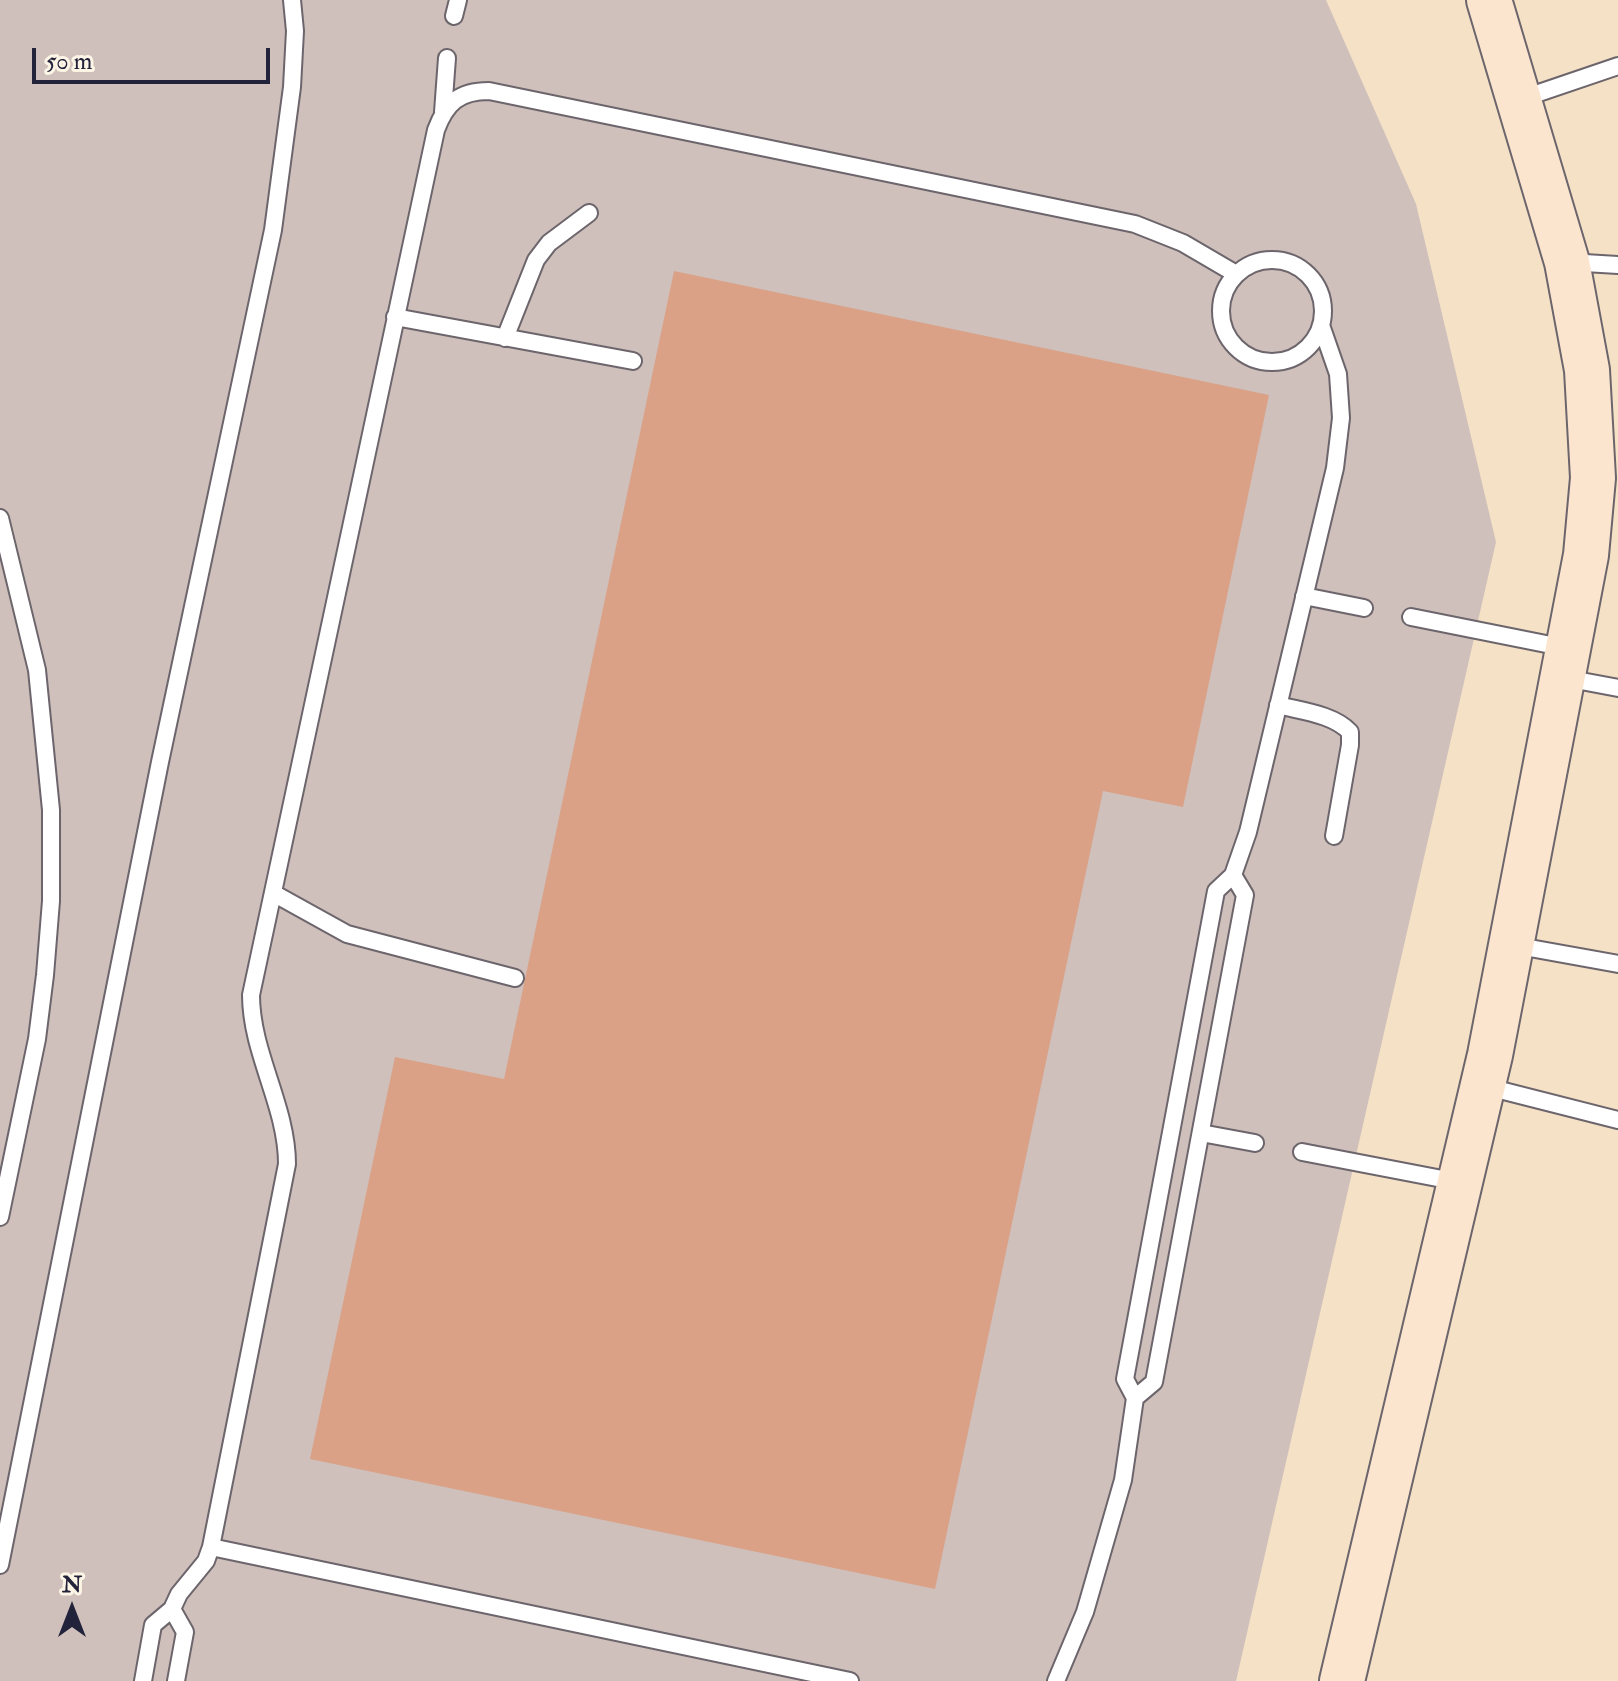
<!DOCTYPE html>
<style>
body{margin:0}
#map{position:relative;width:1618px;height:1681px;overflow:hidden;background:#f5e1c6;font-family:"IM FELL Double Pica",serif}
canvas{display:block}
.north{position:absolute;left:32px;top:1569px;width:80px;height:80px;-webkit-text-stroke:6px #fcf5e5;paint-order:stroke;rotate:0deg;font-size:22px;font-weight:700;line-height:32px;text-align:center;color:#22223b}
.north::after{content:'';display:block;margin:auto;width:28px;height:36px;background:#22223b;clip-path:polygon(50% 0,100% 100%,50% 72%,0 100%)}
.scale{position:absolute;left:32px;top:48px;width:238px;height:36px;box-sizing:border-box;border:4px solid #22223b;border-top:0;padding-left:10px;font-size:24px;line-height:28px;white-space:nowrap;color:#22223b;-webkit-text-stroke:6px #fcf5e5;paint-order:stroke}
</style>
<div id="map">
<canvas width="1618" height="1681"></canvas>
<div class="north">N</div>
<div class="scale">50 m</div>
</div>
<script>
const g = document.querySelector('canvas').getContext('2d');
g.lineJoin = 'round';
function paint(path, color) { g.fillStyle = color; g.fill(path, 'evenodd'); }
function strokePath(path, color, width, dash) { g.strokeStyle = color; g.lineWidth = width; g.lineCap = dash ? 'butt' : 'round'; g.setLineDash(dash || []); g.stroke(path); }
const industrial = new Path2D(`
 M0,0H1326L1416,204L1496,542L1236,1681H0Z`);
const building = new Path2D(`
 M674,271L1269,395L1183,807L1103,791L935,1589L310,1459L395,1057L504,1079Z`);
const lane = new Path2D(`
 M454,16L458,0
 M1521,99L1618,66
 M443,112L447,58
 M1221 311a51 51 0 1 1 102 0a51 51 0 1 1-102 0Z
 M1568,262L1618,265
 M395,317L633,361
 M505,338L536,260L549,243L589,213
 M0,518L37,670L51,810V901L45,975L37,1039L0,1217
 M1304,596L1364,608
 M1411,617L1566,648
 M1565,678L1618,688
 M1278,705C1301,711 1333,714 1350,732V745L1334,836
 M273,893L347,934L515,978
 M1513,945L1618,964
 M1484,1086L1618,1120
 M1201,1133L1255,1143
 M1302,1152L1458,1182
 M1135,1398L1154,1382L1245,895L1233,875
 M211,1547L850,1681
 M0,1565L160,762L273,230L292,87L295,31L292,0
 M172,1609L185,1632L176,1681
 M143,1681L153,1625L172,1609L179,1594L206,1561L211,1547L287,1164C287,1106 251,1053 251,995L436,130C446,103 459,91 489,91L1135,224L1183,243L1236,274
 M1056,1681L1085,1612L1123,1480L1135,1398L1125,1379L1216,891L1233,875L1248,832L1335,468L1341,418L1338,374L1321,325`);
const secondary = new Path2D(`
 M1342,1681L1490,1055L1586,555L1593,478L1587,370L1567,262L1489,0`);
paint(industrial, '#cfc0bb');
paint(building, '#daa187');
strokePath(lane, '#6c656c', 20);
strokePath(secondary, '#6c656c', 48);
strokePath(lane, '#fff', 16);
strokePath(secondary, '#fbe5cf', 44);
</script>
